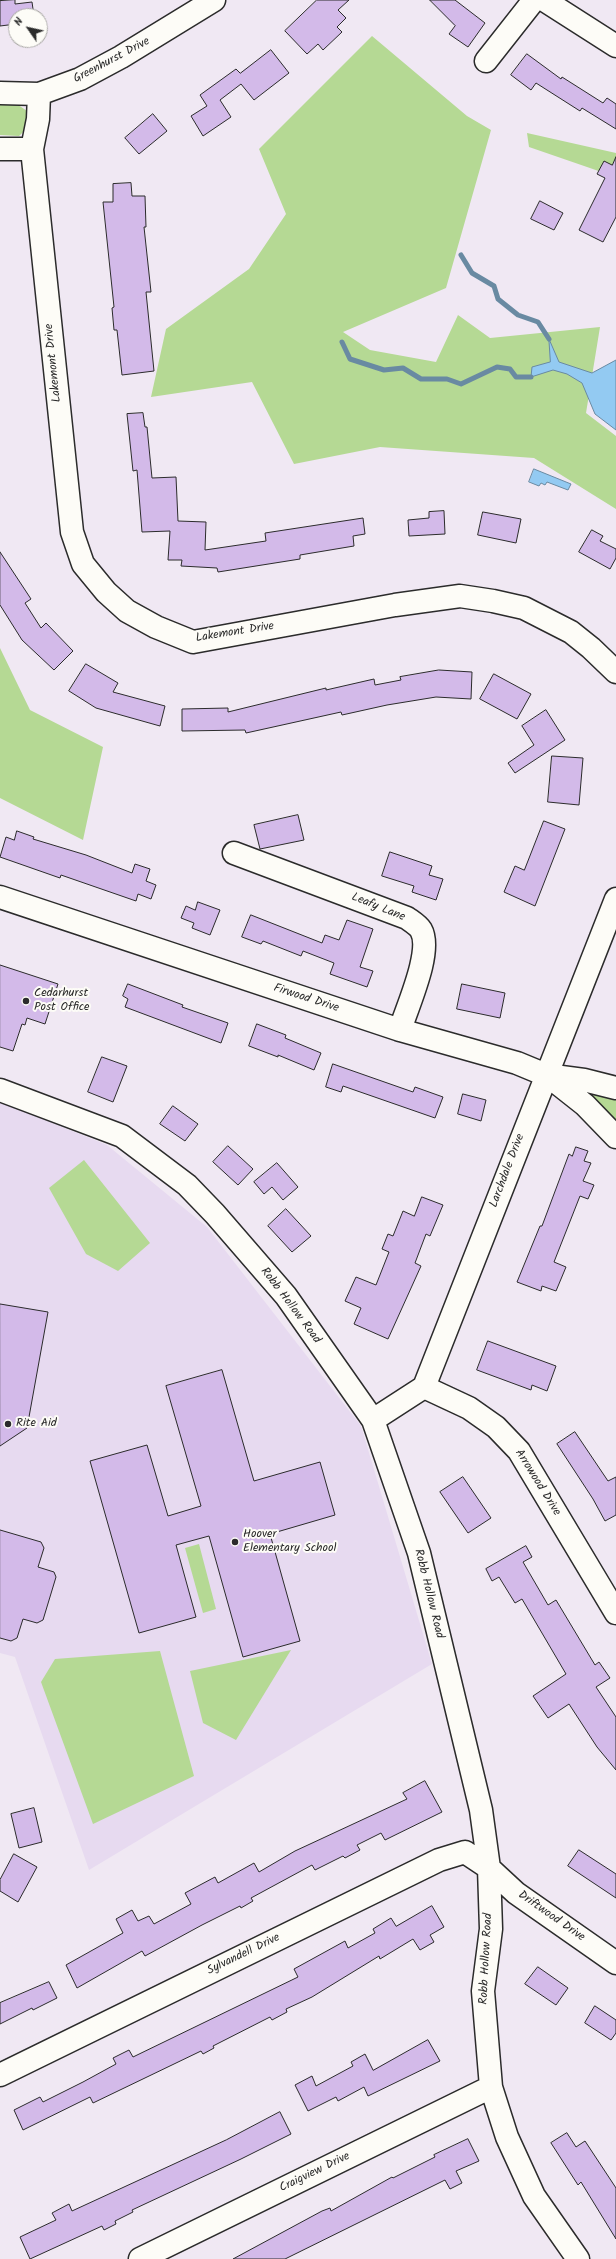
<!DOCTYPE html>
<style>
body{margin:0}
#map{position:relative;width:616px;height:2259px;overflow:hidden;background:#f0e8f3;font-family:Kalam,sans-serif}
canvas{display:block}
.north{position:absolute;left:8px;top:8px;width:40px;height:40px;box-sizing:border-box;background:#fdfcf7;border:1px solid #a9a8a5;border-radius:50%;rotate:304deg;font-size:11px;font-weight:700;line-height:16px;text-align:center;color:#2b2b2b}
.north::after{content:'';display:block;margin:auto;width:14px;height:18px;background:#2b2b2b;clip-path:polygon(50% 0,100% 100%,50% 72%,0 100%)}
</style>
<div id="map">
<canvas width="616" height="2259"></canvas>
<div class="north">N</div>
</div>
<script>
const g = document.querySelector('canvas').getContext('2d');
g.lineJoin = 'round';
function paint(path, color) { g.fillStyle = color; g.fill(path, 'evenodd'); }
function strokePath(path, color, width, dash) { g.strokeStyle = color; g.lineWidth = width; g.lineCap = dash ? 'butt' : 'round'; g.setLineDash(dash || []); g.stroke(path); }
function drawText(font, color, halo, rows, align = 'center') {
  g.font = font + ' Kalam,sans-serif'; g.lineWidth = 4; g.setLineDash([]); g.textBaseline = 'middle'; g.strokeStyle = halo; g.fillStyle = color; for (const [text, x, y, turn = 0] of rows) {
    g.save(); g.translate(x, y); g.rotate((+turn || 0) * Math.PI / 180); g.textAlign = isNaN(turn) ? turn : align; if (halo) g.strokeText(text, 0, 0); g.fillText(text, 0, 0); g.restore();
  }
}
const built = new Path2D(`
 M0,1102L107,1145L207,1227L361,1426L432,1664L89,1870L15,1657L0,1653Z`);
const green = new Path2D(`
 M372,36L467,116L491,130L446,288L343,332L370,350L436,362L458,315L490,338L600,327L586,413L616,436V509L534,458L380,447L294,464L252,382L151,397L166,329L249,269L286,214L259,149Z
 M0,102H14L27,111C29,121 27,130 19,136L0,135Z
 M527,133L616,153V177L529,147Z
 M0,648L30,710L103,747L83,840L0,798Z
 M590,1090L616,1097V1121L587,1095Z
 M84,1160L150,1243L118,1271L86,1254L49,1188Z
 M199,1544L216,1609L203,1613L185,1548Z
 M291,1650L236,1740L203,1723L190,1671Z
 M160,1651L194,1776L93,1824L41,1682L55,1659Z`);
const water = new Path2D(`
 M549,339L559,362L592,373L616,360V430L595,414L582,383L567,374L553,370L531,377L532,367L550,362Z
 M534,469L571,484L568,490L547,482L545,485L541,483L539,486L529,482Z`);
const stream = new Path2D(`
 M461,255L472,273L494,286L498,299L518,315L538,322L549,339
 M342,342L350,359L384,370L403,368L421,379H447L461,384L497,367L510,369L516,377H531`);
const building = new Path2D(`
 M15,0V4L32,2L34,16H16V24L0,26V1Z
 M317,0H349L338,10L346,18L337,27L342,32L323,50L318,44L307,54L285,31Z
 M430,0H455L485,23L468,47L449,34L455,26Z
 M271,50L289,73L254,100L241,84L220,100L231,117L203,136L191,116L207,106L200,95L236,69L240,73Z
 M527,54L561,79L562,77L603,103L607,98L616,104V129L582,108L580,111L536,83L531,90L511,75Z
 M153,114L167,131L139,154L125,138Z
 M616,157V217L603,242L579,230L605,178L597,174L604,161L612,165Z
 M131,183L132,196H145L146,227H144L151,292H146L154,371L122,375L117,330H114L112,308L114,307L103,202H113V184Z
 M540,201L563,213L554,230L531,219Z
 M143,413L145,427H147L152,478L176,477L178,521L206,522L205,550L266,541L265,533L363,518L365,534L353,536L354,546L300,555V559L218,572L217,568L181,566L182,560H168L170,531L142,532L137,470L133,471L127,414Z
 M444,511L445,534L409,536L408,520L429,518V512Z
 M483,512L521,519L516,543L478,535Z
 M592,530L603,536L600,541L616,549V558L610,569L579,552Z
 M0,552L31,599L25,603L41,628L46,623L73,651L54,670L22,640L0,605Z
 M86,664L118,683L113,692L165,706L160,726L96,708L69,691Z
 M439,670L472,672L471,699L436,697L387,705L342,715L341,712L246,733L245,730L182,731V709L228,708V712L326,688V690L374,679L375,685L401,680L400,677Z
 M494,674L531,694L517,719L480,699Z
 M546,710L565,740L515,773L508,763L534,745L522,726Z
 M552,756L583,758L579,805L548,802Z
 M298,815L304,840L260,849L254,825Z
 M544,821L565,829L535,906L504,892L515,866L524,870Z
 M17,831L34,837L33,839L86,855L132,873L135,864L150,869L146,881L156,885L151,899L138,894L136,901L61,875L60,878L0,857L6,837L14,840Z
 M390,852L432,866L429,875L443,879L436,900L412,892L414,886L382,876Z
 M198,902L220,910L210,935L192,928L194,923L181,918L186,906L195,910Z
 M251,915L322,943L325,935L339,940L347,920L373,929L360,967L373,971L367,987L330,974L334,963L303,951L301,956L263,941L261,944L242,937Z
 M0,965L58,984L45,1024L27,1018L25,1025L22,1024L13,1051L0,1047Z
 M128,984L183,1005L182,1007L228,1023L221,1043L125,1007L128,999L123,996Z
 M462,984L505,993L500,1018L457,1009Z
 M257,1024L286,1035L285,1038L321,1053L314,1070L278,1055V1057L249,1046Z
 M102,1057L127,1066L113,1102L88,1092Z
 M333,1064L413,1092L415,1087L443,1097L435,1118L343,1086L341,1092L326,1087Z
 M463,1094L486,1100L481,1121L458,1114Z
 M173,1106L198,1124L185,1141L160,1124Z
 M228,1146L253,1169L238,1185L213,1162Z
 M576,1147L588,1151L584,1161L591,1163L583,1181L594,1185L588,1199L580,1196L554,1262L566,1267L556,1291L542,1286L541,1291L517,1282L540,1226H542L569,1154L572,1156Z
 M277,1163L298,1187L283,1200L272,1187L264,1194L254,1182Z
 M422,1197L443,1205L430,1236L426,1234L415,1263L421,1266L388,1339L354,1324L361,1308L345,1301L356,1277L376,1285L389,1252L382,1249L388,1234L393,1236L403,1211L414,1216Z
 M286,1209L311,1236L292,1252L268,1226Z
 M0,1304L48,1312L27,1428L0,1446Z
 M488,1341L556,1366L547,1391L532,1385L531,1390L477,1370Z
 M222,1370L254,1481L320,1462L335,1515L270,1534L300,1641L243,1657L209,1536L176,1545L196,1617L139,1633L90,1461L147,1445L168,1516L201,1506L166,1386Z
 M575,1432L608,1481L616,1477V1515L605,1521L593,1499L557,1444Z
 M463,1477L491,1518L468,1533L440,1492Z
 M0,1530L41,1542L44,1548L38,1567L54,1572L56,1577L43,1620L37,1623L23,1619L17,1638L11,1641L0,1638Z
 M526,1546L532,1557L523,1562L548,1605L556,1600L595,1665L599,1662L610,1678L596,1687L616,1717V1770L597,1747L569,1704L548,1718L533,1696L566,1674L522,1599L515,1603L499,1577L492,1581L486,1569Z
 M425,1781L442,1812L385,1840L381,1833L357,1845L360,1850L345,1858L343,1856L315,1870L312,1865L251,1898L253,1901L241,1908L240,1906L202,1925L145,1956L142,1951L77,1988L66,1965L123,1933L116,1919L132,1910L138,1921L149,1916L154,1924L191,1904L185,1893L215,1877L218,1883L254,1863L259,1872L295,1851L407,1799L403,1793Z
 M34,1808L42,1842L19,1848L11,1814Z
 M579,1850L616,1874V1898L568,1866Z
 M14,1854L37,1867L18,1902L0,1891V1880Z
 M432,1906L444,1927L430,1935L434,1942L420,1950L413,1939L380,1959L379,1956L312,1997L286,2009L287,2012L272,2020L270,2017L213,2046L214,2048L203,2054L201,2051L93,2103L90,2097L23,2130L14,2110L40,2097L43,2102L83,2082L116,2064L113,2058L129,2050L133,2057L298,1977L294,1969L345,1941L348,1948L375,1933L373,1929L391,1918L396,1926Z
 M538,1967L568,1988L556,2005L525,1984Z
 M49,1982L57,1998L33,2010L32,2008L0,2024V2003Z
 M595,2006L616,2020V2033L611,2040L585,2023Z
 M428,2040L440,2061L368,2096L364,2087L338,2101L336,2097L308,2111L295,2085L312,2076L316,2086L353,2066L351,2062L365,2054L373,2070Z
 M280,2112L291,2134L241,2159L132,2210L133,2212L115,2221L116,2224L104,2230L102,2226L30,2259L20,2237L56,2220L52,2213L69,2204L72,2211L226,2140Z
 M567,2133L576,2147L585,2141L616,2188V2239L581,2182L578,2185L551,2143Z
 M468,2139L479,2161L456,2171L462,2183L450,2189L445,2180L285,2259H233L322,2211L330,2208L331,2211L392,2177L393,2178L435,2157L434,2155Z`);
const minor = new Path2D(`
 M544,0L616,46
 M486,61L534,0
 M0,93L39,94L80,79L121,57L214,0
 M39,94L38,119L32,149L72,532L83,564L106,592L127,611L156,627L193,642L395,605L460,596L493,601L524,608L571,632L591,648L616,672
 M0,149H32
 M234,853L407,918C411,921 418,925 421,930C433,951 407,1007 400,1030
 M0,897L400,1030L517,1063L546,1075L584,1080L616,1088
 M547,1075L585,1105L616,1137
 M0,1090L122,1136L187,1185L215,1214L286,1296L373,1420L419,1553L481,1810L489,1868L491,1929L483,1991L491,2087L507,2137L534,2196L578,2259
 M424,1387L469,1408L496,1427L519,1451L616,1613
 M373,1420L424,1387L616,899
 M0,2075L439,1860L465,1852L489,1868L516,1893L616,1963
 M140,2259L491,2087`);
const markers = [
 [26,1001,4,"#2b2b2b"],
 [8,1424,4,"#2b2b2b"],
 [235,1542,4,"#2b2b2b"]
];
const streetNames = [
 ["Greenhurst Drive",112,61,-28],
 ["Lakemont Drive",54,363,-96],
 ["Lakemont Drive",235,633,-9],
 ["Leafy Lane",378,908,22],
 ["Firwood Drive",306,999,18],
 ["Larchdale Drive",508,1171,-69],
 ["Robb Hollow Road",290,1306,53],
 ["Arrowood Drive",537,1483,58],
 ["Robb Hollow Road",428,1594,76],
 ["Driftwood Drive",551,1917,35],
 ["Sylvandell Drive",244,1955,-26],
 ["Robb Hollow Road",487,1959,-87],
 ["Craigview Drive",315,2173,-26]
];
const poiNames = [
 ["Cedarhurst",34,994],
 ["Post Office",34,1008],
 ["Rite Aid",16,1424],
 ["Hoover",243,1535],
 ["Elementary School",243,1549]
];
paint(built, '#e7daf0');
paint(green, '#b5d994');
paint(water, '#93caf2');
strokePath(water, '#698aa2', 1);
strokePath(stream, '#698aa2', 5);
paint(building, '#d3bae9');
strokePath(building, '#2b2b2b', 1);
strokePath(minor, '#2b2b2b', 25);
strokePath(minor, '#fdfcf7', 22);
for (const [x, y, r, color] of markers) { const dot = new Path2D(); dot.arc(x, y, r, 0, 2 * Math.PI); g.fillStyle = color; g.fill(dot); strokePath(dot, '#fdfcf7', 1.5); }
drawText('12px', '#2b2b2b', '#fdfcf7', streetNames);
drawText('12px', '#2b2b2b', '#fdfcf7', poiNames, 'left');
</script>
